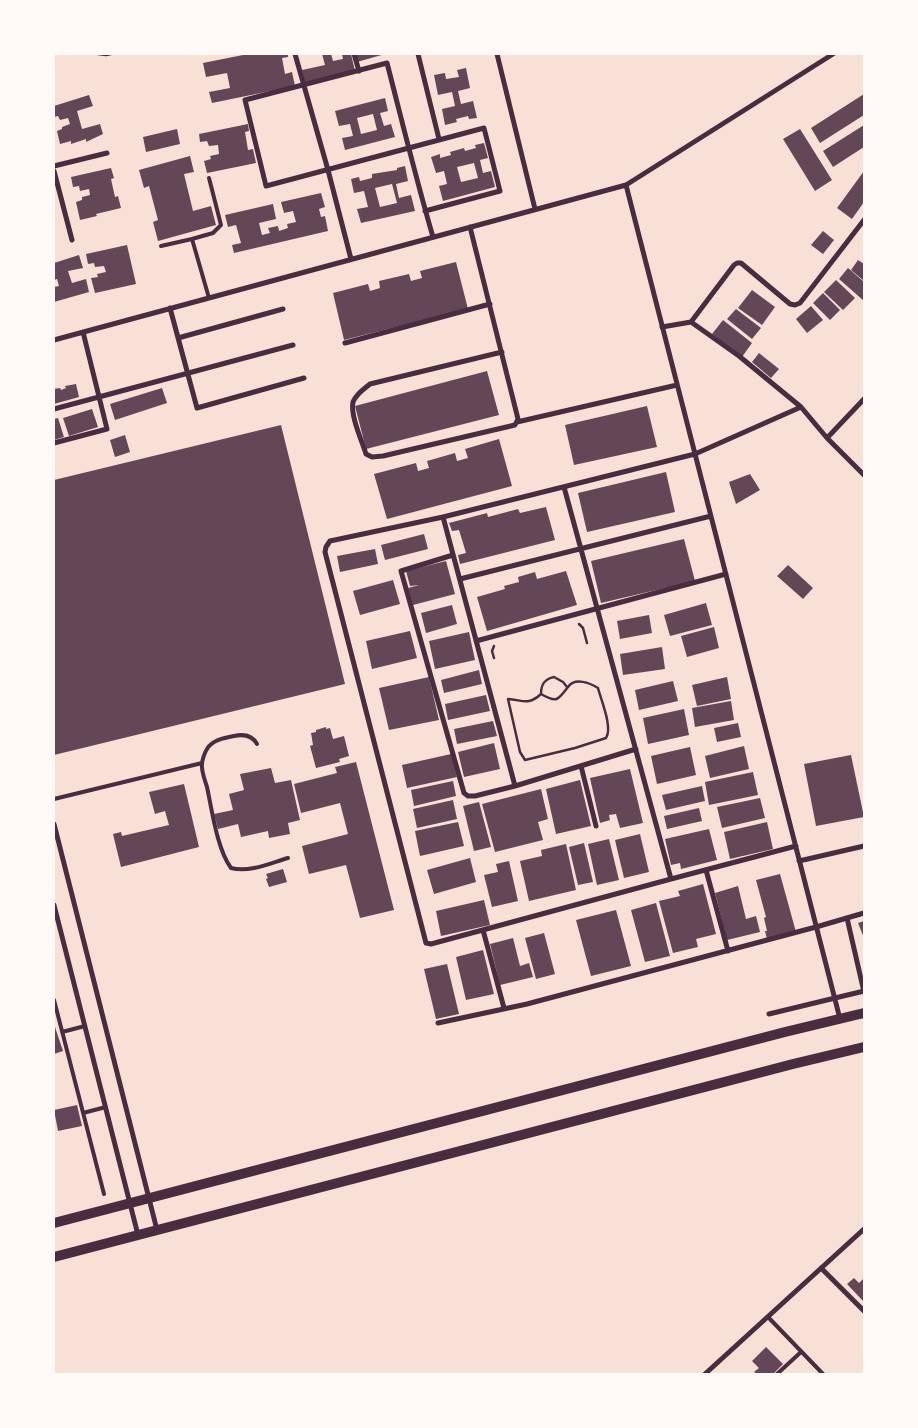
<!DOCTYPE html>
<style>
body{margin:0}
#map{position:relative;width:918px;height:1428px;overflow:hidden;background:#f7e1d7;font-family:Signika,sans-serif}
canvas{display:block}
.frame{position:absolute;inset:0;border:55px solid #fffaf5;pointer-events:none}
</style>
<div id="map">
<canvas width="918" height="1428"></canvas>
<div class="frame"></div>
</div>
<script>
const g = document.querySelector('canvas').getContext('2d');
g.lineJoin = 'round';
function paint(path, color) { g.fillStyle = color; g.fill(path, 'evenodd'); }
function strokePath(path, color, width, dash) { g.strokeStyle = color; g.lineWidth = width; g.lineCap = dash ? 'butt' : 'round'; g.setLineDash(dash || []); g.stroke(path); }
const building = new Path2D(`
 M248,54H288V57L282,58L285,74L292,72L295,86L212,103L209,92L230,88L227,73L206,77L203,63Z
 M322,54H331L333,61L343,59L342,54H351L355,71L305,83L302,70L325,65Z
 M355,54H385L357,62Z
 M466,68L470,88L458,91L461,104L473,101L477,118L469,119L468,116L456,119L457,122L445,125L442,109L455,106L452,92L438,95L434,75L445,73L446,79L459,77L457,70Z
 M864,94V115L820,143L811,128Z
 M89,95L93,106L77,111L82,129L100,124L103,134L86,142V139L71,144V141L60,144L57,131L62,129V127L70,124L68,118L60,120L58,116L54,117V106Z
 M385,98L388,111L380,113L384,126L391,124L395,137L345,150L342,138L353,136L350,124L339,126L335,111ZM373,114L377,130L361,134L357,118Z
 M248,124L249,131L245,132L248,150L253,149L256,163L207,173L204,161L211,159L210,156L219,154L218,145L209,146L207,141L200,142L199,134Z
 M864,125V147L833,167L823,151Z
 M177,129L180,144L146,152L143,137Z
 M800,129L832,180L815,191L783,139Z
 M484,143L488,158L480,160L483,173L491,171L495,187L443,201L439,186L447,184L444,171L436,173L431,157L440,154V158L451,155L450,152L464,148L465,151L476,148L475,145ZM474,163L478,178L461,182L457,167Z
 M190,156L194,172L184,174L193,211L211,206L216,225L158,241L153,222L158,220L149,186L144,188L139,170Z
 M405,166L408,181L396,184L399,198L411,195L415,211L361,223L357,209L368,207L364,191L354,193L351,179L359,177L360,181L372,178V174L397,170V168ZM392,184L397,203L380,207L375,188Z
 M111,168L114,178L111,179L115,197L118,196L121,208L96,214L97,216L80,220L76,202L82,200V197L90,195L89,189L80,191L79,186L73,187L71,177Z
 M864,171V202L852,219L837,208Z
 M321,193L325,207L319,209L321,217L325,216L328,231L234,253L232,245L241,243L236,225L228,227L225,215L273,204L276,219L259,223L262,235L270,233L268,228L278,226L279,231L288,228L287,224L296,222L293,211L284,213L281,202Z
 M823,231L834,240L823,254L811,245Z
 M127,245L136,284L95,293L91,278L98,277L97,274L106,272L104,266L95,267L94,263L88,264L86,254Z
 M79,255L83,268L68,271L72,283L86,279L89,292L54,302V287L59,286L57,279L54,280V263Z
 M858,260L864,264V281L851,270Z
 M456,262L468,309L344,340L333,293L368,284L370,291L380,288L379,281L409,274L411,281L422,278L420,271Z
 M848,268L864,282V301L839,279Z
 M836,280L855,298L843,310L824,292Z
 M752,290L775,307L762,325L738,308Z
 M823,293L840,310L830,320L813,303Z
 M811,306L823,320L807,333L796,319Z
 M736,309L761,328L752,339L727,319Z
 M723,320L752,343L742,357L712,334Z
 M759,353L779,369L771,378L752,362Z
 M487,371L499,415L366,449L355,406Z
 M76,384L79,397L54,404V396L55,395L54,389L60,388L61,390L66,388L65,386Z
 M162,388L167,403L115,420L110,404Z
 M647,406L657,447L574,465L565,425Z
 M92,409L98,427L69,436L63,418Z
 M58,418L64,437L54,440V419Z
 M281,425L345,684L54,755V480Z
 M125,435L130,452L115,457L110,440Z
 M499,439L512,486L387,519L374,474L416,463L418,471L429,468L427,461L455,453L457,461L468,458L465,449Z
 M666,472L675,512L587,532L578,493Z
 M750,474L760,490L736,504L729,482Z
 M546,507L555,540L460,564L458,555L466,553L459,530L452,531L449,523L487,513L488,517L518,509L520,513Z
 M424,534L428,549L385,560L381,545Z
 M684,539L695,581L601,603L591,561Z
 M375,549L378,564L340,572L337,556Z
 M446,561L455,594L413,605L408,588L419,585L410,586L406,571Z
 M788,565L813,588L803,599L777,576Z
 M566,571L577,605L487,631L477,597L505,589L504,586L519,582L518,577L535,572L537,579Z
 M393,580L400,604L360,615L353,591Z
 M706,603L712,625L670,636L664,615Z
 M452,605L457,624L426,633L421,613Z
 M649,615L652,633L620,639L617,621Z
 M714,627L719,648L687,657L681,636Z
 M410,631L417,658L372,669L366,641Z
 M469,632L475,660L435,669L429,641Z
 M662,647L665,669L623,675L620,654Z
 M479,670L482,684L444,693L441,680Z
 M429,677L439,720L389,730L379,688Z
 M727,677L731,699L697,706L692,685Z
 M673,681L678,701L639,710L635,690Z
 M486,695L490,711L448,720L445,704Z
 M731,701L734,720L695,727L692,708Z
 M684,709L689,735L648,744L643,718Z
 M493,721L497,736L457,744L454,729Z
 M738,723L741,737L717,742L714,728Z
 M326,727V729L330,728L333,739L344,736L349,756L339,759L340,762L316,768L310,746L313,745L311,733L316,732V730Z
 M494,743L500,769L464,777L458,752Z
 M744,746L749,769L710,778L705,756Z
 M690,747L696,775L657,784L651,756Z
 M451,754L457,777L407,788L402,765Z
 M851,755L864,817L816,826L804,764Z
 M356,762L394,910L360,918L346,865L309,874L302,846L348,834L340,803L301,813L294,784L337,773L335,767Z
 M271,768L275,783L291,780L300,820L288,823L290,834L269,838L268,831L241,837L238,824L218,829L214,814L233,810L229,794L244,790L240,774Z
 M630,769L643,823L620,828L616,814L609,815L610,820L600,823L590,778Z
 M753,772L758,795L709,805L705,782Z
 M580,780L591,826L556,834L546,789Z
 M453,781L456,796L414,806L411,790Z
 M184,784L199,847L121,867L113,834L121,832L122,836L169,825L165,811L155,814L149,792Z
 M702,786L705,801L666,810L662,795Z
 M541,789L548,819L538,822L543,840L495,852L482,804Z
 M760,798L765,818L722,828L717,807Z
 M453,800L457,819L417,828L413,809Z
 M479,802L491,847L474,851L463,806Z
 M699,808L702,821L667,829L664,816Z
 M458,822L464,846L420,856L415,831Z
 M767,822L773,849L730,859L724,832Z
 M709,829L717,860L681,869L680,863L671,865L665,839Z
 M640,834L649,872L624,878L615,840Z
 M609,839L619,880L597,885L588,844Z
 M584,843L593,882L578,885L569,847Z
 M566,844L576,890L529,901L520,861L542,856L541,850Z
 M470,858L476,882L434,894L427,870Z
 M509,861L518,901L492,907L484,875L498,872L496,864Z
 M283,869L287,882L269,887L266,879L268,878L266,874Z
 M780,874L796,932L767,939L765,931H767L764,918L766,917L756,880Z
 M703,884L716,934L696,939L698,947L673,953L659,901L680,896L678,891Z
 M738,886L746,919L756,916L760,932L727,940L715,893Z
 M484,900L490,925L441,936L436,911Z
 M656,903L670,956L645,962L631,910Z
 M616,910L631,966L591,976L576,920Z
 M864,921V938L858,923Z
 M544,933L555,974L536,979L525,938Z
 M513,938L520,966L529,963L533,977L500,985L490,944Z
 M483,950L494,994L466,1000L456,957Z
 M447,964L459,1014L436,1019L424,969Z
 M54,1024L63,1051L54,1054Z
 M77,1105L82,1126L58,1131L54,1110Z
 M854,1278L859,1283L864,1278V1302L847,1284Z
 M766,1347L783,1364L773,1374H757L754,1372L759,1368L752,1361Z`);
const path = new Path2D(`
 M98,54L106,55L111,54
 M579,624L583,628L587,643
 M494,658L492,651L494,646
 M541,694C558,704 558,699 568,687C575,677 590,683 598,688C601,700 613,728 606,738L575,748L525,760L520,752L508,699C523,700 528,706 541,694C541,685 544,679 554,677L563,682L567,687`);
const service = new Path2D(`
 M192,239L209,298
 M161,246L192,239L213,233L221,225L209,178
 M257,744C252,735 243,734 234,736C224,738 212,740 207,749C205,752 202,760 202,764C201,771 205,780 207,787C212,810 217,849 231,868C249,873 271,863 288,858
 M54,799L202,763
 M54,1000L104,1194
 M62,1032L85,1026
 M83,1113L106,1107
 M768,1317L823,1374
 M777,1374L801,1352`);
const minor = new Path2D(`
 M295,54L328,170L351,259
 M354,54L359,71
 M418,54L439,139
 M497,54L535,209
 M54,166L107,153
 M54,171L72,240
 M626,185L840,1019
 M425,211L500,191L484,128L266,186L245,100L387,63C402,121 416,179 433,237
 M470,227L518,419L515,425L383,456L372,457L366,454C362,441 350,415 353,402C356,394 364,389 370,384L502,352
 M170,308L197,408L304,378
 M691,322L739,356L801,407L827,438L864,475
 M662,327L691,322L734,265L737,263H741L790,304L795,305L800,303L864,220
 M178,338L283,309
 M54,340L626,185L833,54
 M345,343L490,304
 M54,409L293,345
 M517,422L677,385
 M827,438L864,399
 M54,443L107,429L83,332
 M564,487L671,879
 M443,517L515,786
 M453,555L401,571L464,793L468,796H475L515,786L636,749
 M460,579L711,516
 M476,641L726,574
 M581,766L596,826
 M54,824L157,1230
 M796,846L671,879L431,944L426,943L325,552L326,547L330,541L443,517L695,454L801,407
 M799,861L864,846
 M706,870L728,951
 M54,905L138,1235
 M847,918L864,992
 M483,930L504,1008
 M769,1014L864,991
 M438,1023L527,1004L816,927L864,913
 M821,1268L864,1311
 M705,1374L864,1229`);
const secondary = new Path2D(`
 M54,1223L785,1032L864,1013
 M54,1257L793,1064L864,1047`);
paint(building, '#644757');
strokePath(path, '#4a2c40', 2.5);
strokePath(service, '#4a2c40', 4);
strokePath(minor, '#4a2c40', 5);
strokePath(secondary, '#4a2c40', 10);
</script>
